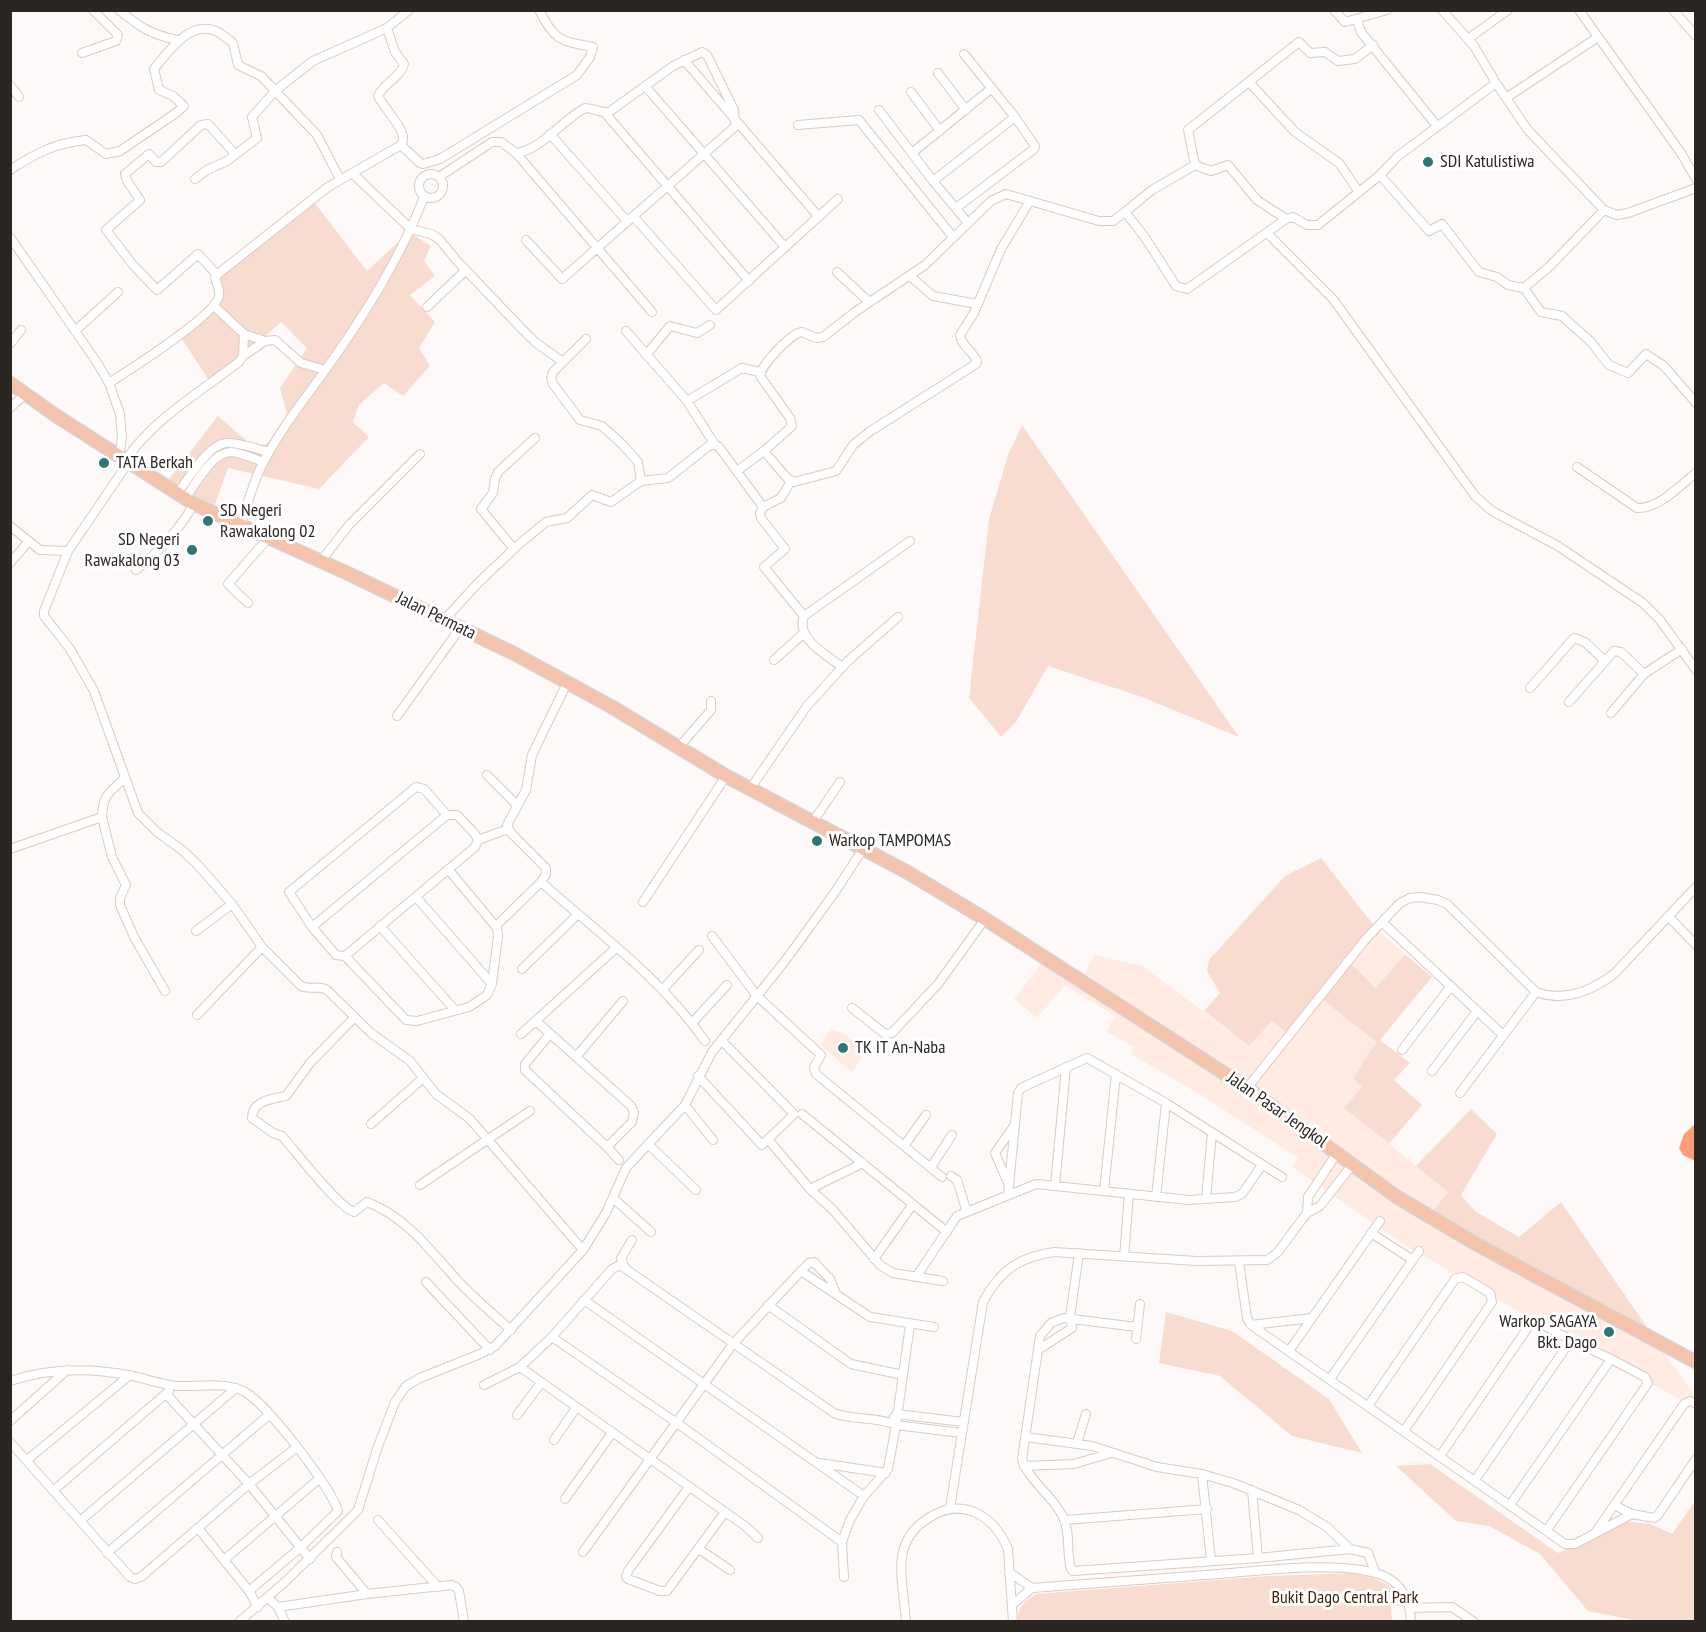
<!DOCTYPE html>
<style>
body{margin:0}
#map{position:relative;width:1706px;height:1632px;overflow:hidden;background:#fdf9f8;font-family:"PT Sans Narrow",sans-serif}
canvas{display:block}
.frame{position:absolute;inset:0;border:12px solid #2c2623;pointer-events:none}
</style>
<div id="map">
<canvas width="1706" height="1632"></canvas>
<div class="frame"></div>
</div>
<script>
const g = document.querySelector('canvas').getContext('2d');
g.lineJoin = 'round';
function paint(path, color) { g.fillStyle = color; g.fill(path, 'evenodd'); }
function strokePath(path, color, width, dash) { g.strokeStyle = color; g.lineWidth = width; g.lineCap = dash ? 'butt' : 'round'; g.setLineDash(dash || []); g.stroke(path); }
function drawText(font, color, halo, rows, align = 'center') {
  g.font = font + ' "PT Sans Narrow",sans-serif'; g.lineWidth = 6; g.setLineDash([]); g.textBaseline = 'middle'; g.strokeStyle = halo; g.fillStyle = color; for (const [text, x, y, turn = 0] of rows) {
    g.save(); g.translate(x, y); g.rotate((+turn || 0) * Math.PI / 180); g.textAlign = isNaN(turn) ? turn : align; if (halo) g.strokeText(text, 0, 0); g.fillText(text, 0, 0); g.restore();
  }
}
const built = new Path2D(`
 M1379,932L1405,954L1377,988L1350,962Z
 M1095,955L1143,966L1249,1046L1272,1021L1289,1034L1319,997L1376,1042L1353,1078L1363,1087L1345,1108L1448,1192L1428,1217L1655,1339L1695,1397V1407L1572,1343L1405,1245L1292,1167L1298,1158L1204,1097L1131,1054L1134,1047L1107,1032L1115,1016L1065,985L1037,1018L1014,999L1045,959L1082,979Z
 M831,1029L843,1033L866,1052L852,1072L820,1045Z`);
const green = new Path2D(`
 M314,202L367,271L409,232L431,246L424,261L435,276L410,295L435,322L419,348L430,366L403,396L384,383L359,405L353,422L369,437L319,489L228,468L213,510L165,484L218,416L257,450L273,439L287,414L280,388L307,348L281,322L212,385L182,339L218,308L211,280Z
 M1022,425L1239,737L1142,697L1048,666L1016,722L1001,737L969,698L989,519L1008,455Z
 M1321,858L1379,932L1350,962L1376,988L1405,954L1432,977L1380,1040L1410,1063L1394,1080L1422,1105L1389,1144L1344,1108L1362,1087L1353,1078L1376,1042L1319,997L1289,1035L1272,1021L1249,1046L1204,1011L1220,993L1207,971L1209,960L1285,876Z
 M1471,1109L1497,1134L1461,1195L1475,1211L1519,1237L1561,1202L1655,1339L1428,1217L1448,1192L1416,1166Z
 M1166,1312L1232,1331L1329,1399L1362,1453L1292,1436L1220,1376L1159,1363Z
 M1430,1464L1558,1553L1624,1521L1651,1524L1672,1534L1695,1501V1621H1638L1588,1611L1540,1554L1489,1526L1456,1521L1396,1466Z
 M1359,1573C1379,1580 1396,1585 1404,1606H1391L1392,1622H1018C1017,1608 1024,1601 1036,1594L1269,1576Z`);
const water = new Path2D(`
 M1695,1124V1161L1683,1155L1679,1148L1684,1134Z`);
const street = new Path2D(`
 M119,10C141,28 150,34 177,40
 M1334,10L1345,22L1387,10
 M1442,10L1474,46L1496,83
 M1579,10L1681,153L1696,179
 M1673,10L1696,36
 M1357,20L1361,32L1437,126
 M387,28L395,52L404,64C401,77 384,83 378,96C383,106 403,128 403,137C404,141 402,142 400,146
 M1468,39L1508,10
 M82,53L116,41L118,35L93,10
 M684,60L818,216
 M938,73L966,110
 M1249,82L1295,132L1339,163L1359,192
 M10,85L19,97
 M645,86L785,247
 M911,92L940,131
 M1506,98L1598,37
 M879,110L933,181L968,223
 M605,113L749,281
 M798,125L859,120L953,237
 M550,134L627,221
 M516,153L652,312
 M912,153L992,88
 M1195,165L1188,130L1299,42L1310,53L1325,52L1338,61L1355,59L1373,45
 M1195,165L1211,171L1228,165L1257,200L1286,219
 M10,170C36,153 55,143 86,140L106,154L120,151L176,113L184,106L173,96L159,90L154,69C168,52 191,18 218,32C223,35 228,39 233,43L238,65L261,76L317,135L340,179
 M352,173L411,229L431,234L439,239L458,262L523,330L535,342L563,362
 M419 186a12 12 0 1 1 24 0a12 12 0 1 1-24 0Z
 M1380,175L1429,231L1442,224L1479,272L1497,277L1508,285L1524,288L1541,312L1562,316L1591,342L1609,365L1628,373L1646,354L1664,366L1696,403
 M439,177L492,142H501L516,153C543,149 562,120 585,108C594,108 602,114 609,112L673,66L702,52L707,55L734,110L735,121
 M195,179L207,170L227,161L257,138L252,117L276,90L313,61L387,28L409,10
 M933,181L1015,117
 M956,208L1034,149L1035,146L1015,117L964,54
 M1125,212L1152,190L1195,165
 M633,216L716,310L838,199
 M1267,233L1333,299L1475,496L1492,511L1558,546L1643,603L1660,620L1696,670
 M10,237L96,361L109,383L120,414L122,438L119,457
 M526,240L562,279L738,124
 M837,272L869,302
 M217,275L198,254L157,290L134,266L106,230L140,200L127,181L125,174L149,154L156,162H161L201,125L208,124L235,154
 M910,276L933,296L977,304
 M1524,288L1550,266L1604,210
 M427,307L466,270
 M75,331L118,292
 M626,331L687,401L715,445
 M244,334L265,341
 M586,339L553,372L551,378L553,384L580,420L602,426L623,445L638,462L641,481
 M10,344L21,330
 M646,355L670,326L697,333L710,325
 M243,356L265,341L275,340L301,363L325,370
 M109,383C129,370 215,316 219,296C220,290 217,284 215,278L219,273L328,187L401,145L420,163L423,164L440,159L577,75L590,57L593,47C560,41 555,41 539,10
 M687,401L742,368L760,372
 M10,408L25,394
 M764,451L787,478L794,482L836,471L853,445L869,432L976,364L977,361C973,351 961,346 960,335L974,313L1001,249L1030,201
 M125,461C152,420 200,392 239,362L243,356L244,334L214,306
 M128,463L68,551L44,611V616L70,649L94,691L138,813L157,832L182,850L197,864L232,904L262,947L301,986C309,990 319,985 327,990L371,1033L410,1061L436,1094L470,1119L583,1250
 M1577,467L1637,508C1659,509 1679,486 1696,473
 M737,471L764,451L792,426L790,418L760,376C761,365 791,333 802,332L816,338L823,337L855,312L925,265L991,201L1006,194L1099,221H1113L1125,212L1144,236L1176,286L1187,289L1286,219L1293,217L1307,225H1318L1380,175L1398,156L1496,83L1527,129L1604,210L1617,215L1628,213L1696,188
 M791,481L781,498L763,507L760,513L761,518L785,549L764,567L804,616
 M177,494C188,480 207,445 226,443C240,442 256,449 269,452
 M185,499C195,485 212,452 231,452C242,453 253,458 263,462
 M241,525C248,503 253,481 264,461C284,423 312,390 336,355C371,305 402,254 424,197
 M10,526L40,550L68,551
 M514,549L481,509L493,493L495,479L498,472L535,438
 M321,561L349,525L420,454
 M10,563L28,542
 M136,570C160,551 179,530 194,504
 M248,603L228,584L269,537
 M444,620L478,583L517,546L546,522L567,518L592,495L611,502L641,481L668,478L710,445H715L719,447L763,507
 M774,660L803,634
 M842,667C827,655 795,639 804,616L910,541
 M1530,688L1574,638L1585,642L1605,661
 M1569,702L1614,651L1621,652L1644,674L1682,649
 M1611,713L1644,674
 M397,716L461,627
 M679,747L711,710V701
 M487,775L517,805
 M750,789L807,706L848,661L898,617
 M447,815L424,789L416,787L289,892L312,927L336,955L345,956L406,1020L417,1021L469,1007L487,995L492,984L498,936L497,928L448,869
 M102,817L112,857L126,885L120,898V905L134,937L165,991
 M812,823L840,782
 M478,840L508,829
 M10,849L102,817C103,794 109,793 125,778
 M541,882C598,933 661,978 705,1041
 M416,897L492,984
 M643,902L726,776
 M1668,916L1696,945
 M500,922L541,882L546,874V868L511,833L507,825L526,790L532,755L567,683
 M1382,922L1503,1035
 M380,926L455,1010
 M312,927L447,815H457L475,834L478,840L475,847L345,956
 M196,931L232,904
 M712,936L757,996L821,1055L814,1067L816,1074L942,1177
 M522,969L578,914
 M663,989L699,950
 M852,1008L885,1034L892,1033L938,984L985,919
 M197,1015L262,947
 M354,1018L310,1063L286,1096C273,1099 252,1100 252,1118L273,1133L282,1136C296,1152 338,1207 354,1212L367,1202C405,1216 431,1251 457,1280C474,1298 493,1314 511,1330
 M536,1021L631,1106L634,1112L632,1122L607,1147L525,1070V1064L550,1034
 M692,1023L727,985
 M521,1034L616,948
 M1402,1050L1451,986
 M576,1057L623,1001
 M1432,1071L1477,1011
 M698,1076L762,1145L794,1114L721,1040
 M1247,1088L1365,940L1400,903L1410,898L1420,897L1438,900L1447,904L1536,992C1564,1002 1590,992 1614,974L1696,887
 M1460,1093L1536,992
 M685,1105L713,1140
 M802,1114L947,1232
 M371,1124L422,1079
 M648,1144L696,1190
 M772,1144L810,1189L833,1210L880,1265L893,1273L943,1281
 M904,1146L926,1115
 M607,1147L619,1160
 M931,1167L952,1135
 M951,1176L957,1180L967,1212
 M1008,1183L995,1153L1014,1126
 M420,1185L530,1111
 M1055,1186L1066,1067
 M810,1189L863,1163
 M1104,1191L1116,1074
 M1008,1195L1018,1093L1021,1088L1087,1058L1166,1103L1282,1177
 M1156,1197L1166,1103
 M613,1198L651,1232
 M1206,1199L1212,1133
 M1307,1213L1308,1197L1337,1153
 M1371,1233L1413,1260
 M1124,1257L1129,1194
 M874,1259L913,1204
 M1239,1262L1247,1318L1251,1325L1565,1544H1575L1632,1514L1654,1518L1658,1515L1696,1459
 M624,1266L621,1258L632,1240
 M801,1271L870,1317L934,1327
 M916,1277L957,1216L1036,1184L1189,1200L1235,1197L1242,1194L1262,1165
 M426,1282L490,1350
 M584,1300L864,1496
 M768,1305L851,1364L903,1375
 M1070,1317L1079,1253
 M1251,1325L1312,1318
 M1137,1327L1064,1318L1051,1323L1040,1336L1022,1459C1027,1479 1054,1497 1063,1517C1071,1533 1066,1553 1071,1569L1073,1571L1258,1558L1350,1549L1368,1553L1375,1572
 M552,1337L677,1423L842,1542
 M1136,1339L1140,1304
 M1571,1340L1611,1359
 M1038,1350L1072,1328L1071,1318
 M1289,1351L1380,1221
 M520,1367L745,1526L758,1538
 M1330,1379L1419,1251
 M10,1381C49,1368 93,1368 133,1376C147,1379 163,1385 178,1386C199,1387 226,1381 245,1392C267,1404 331,1487 338,1511L301,1547L249,1591
 M484,1385L520,1367L552,1337L612,1269L620,1265L834,1413C854,1421 877,1416 896,1425L961,1433
 M166,1394L249,1484L310,1559
 M1368,1406L1455,1279L1463,1277L1490,1293L1492,1302L1404,1431
 M517,1415L541,1383
 M894,1417L897,1414L963,1422
 M10,1421L67,1370
 M1026,1437L1092,1446L1157,1467L1202,1474L1233,1483L1299,1510L1327,1527L1350,1549
 M554,1440L576,1408
 M10,1442L130,1577L135,1579L141,1577L249,1484L296,1448
 M1077,1443L1086,1414
 M1440,1456L1531,1323L1536,1321L1571,1340L1475,1480
 M27,1460L130,1375
 M819,1463L886,1473
 M1024,1466L1074,1464L1111,1453
 M1202,1474L1211,1561
 M689,1487L628,1571L626,1577L628,1579L660,1591H667L725,1512
 M54,1490L169,1391
 M1252,1490L1258,1558
 M565,1499L612,1433
 M1510,1505L1611,1359L1645,1377L1648,1383L1547,1530
 M1614,1505L1632,1514
 M950,1508L983,1302C1000,1270 1019,1257 1054,1252L1197,1261L1267,1260L1277,1253L1307,1213L1320,1206L1352,1165
 M378,1520L438,1587
 M1065,1520L1207,1509
 M80,1521L236,1388
 M198,1528L249,1591L258,1607
 M1595,1533L1684,1404L1690,1401L1696,1404
 M699,1549L730,1570
 M337,1552L336,1557L367,1594
 M583,1552L733,1344L801,1271L809,1263L814,1262L830,1279L836,1294
 M107,1553L270,1414
 M224,1560L320,1478
 M1009,1572L1032,1588
 M844,1577L842,1542L850,1520L864,1496L888,1469L896,1425L910,1325
 M268,1598L278,1607L285,1622
 M1012,1605L1032,1588C1094,1583 1156,1579 1219,1574C1260,1571 1349,1559 1386,1577C1404,1586 1410,1602 1411,1622
 M278,1607L367,1594L451,1585L456,1587L459,1591L464,1622
 M1410,1608L1452,1607L1474,1622
 M239,1622L286,1581L358,1510L377,1449L395,1402L406,1386L420,1378L480,1354L495,1346L583,1250L606,1213L626,1168L685,1105L712,1052L785,961L835,892L863,849
 M906,1622C905,1602 898,1570 903,1552C906,1538 915,1527 927,1519C961,1496 993,1514 1008,1549L1013,1622`);
const primary = new Path2D(`
 M10,383L55,415L194,504L347,573L515,654L612,707L726,776L907,872L985,919L1247,1088L1397,1197L1476,1244L1696,1362`);
const markers = [
 [1428,162,6,"#2c7676"],
 [104,463,6,"#2c7676"],
 [208,521,6,"#2c7676"],
 [192,550,6,"#2c7676"],
 [817,841,6,"#2c7676"],
 [843,1048,6,"#2c7676"],
 [1609,1332,6,"#2c7676"]
];
const poiNames = [
 ["SDI Katulistiwa",1440,162],
 ["TATA Berkah",116,463],
 ["SD Negeri",220,511],
 ["Rawakalong 02",220,532],
 ["SD Negeri",180,540,"right"],
 ["Rawakalong 03",180,561,"right"],
 ["Warkop TAMPOMAS",829,841],
 ["TK IT An-Naba",855,1048],
 ["Warkop SAGAYA",1597,1322,"right"],
 ["Bkt. Dago",1597,1343,"right"]
];
const streetNames = [
 ["Jalan Permata",436,616,26],
 ["Jalan Pasar Jengkol",1277,1110,35]
];
const parkNames = [
 ["Bukit Dago Central Park",1345,1598]
];
paint(built, '#ffebe2');
paint(green, '#f9dcd0');
paint(water, '#fe9e74');
strokePath(street, '#dbcac3', 10);
strokePath(primary, '#d5d4d3', 15);
strokePath(street, '#fff', 8);
strokePath(primary, '#f5c2ab', 12);
for (const [x, y, r, color] of markers) { const dot = new Path2D(); dot.arc(x, y, r, 0, 2 * Math.PI); g.fillStyle = color; g.fill(dot); strokePath(dot, '#fff', 2); }
drawText('18px', '#2c2623', '#fff', poiNames, 'left');
drawText('18px', '#2c2623', '#fff', streetNames);
drawText('18px', '#431f0d', '#fff', parkNames);
</script>
